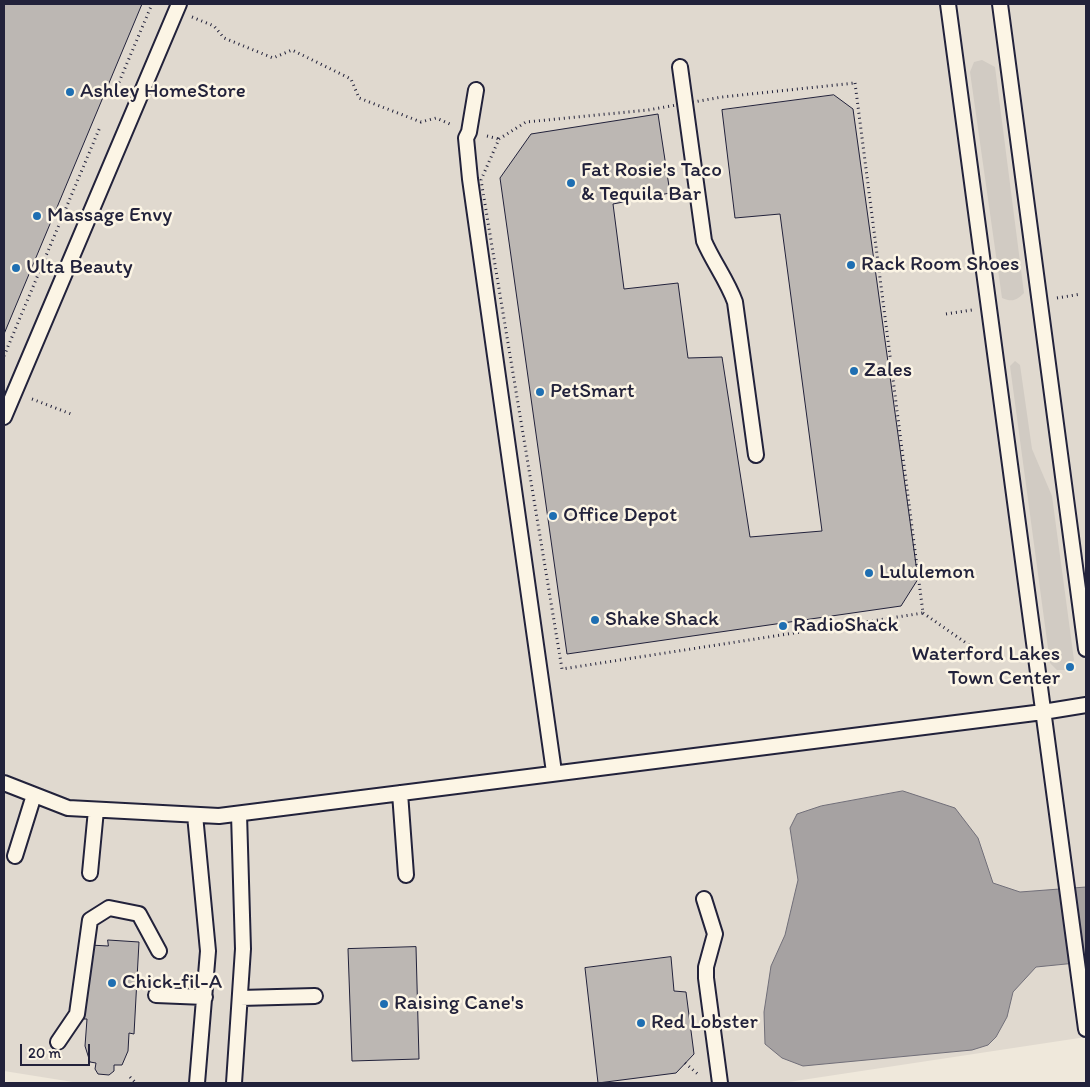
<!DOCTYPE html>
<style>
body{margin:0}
#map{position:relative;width:1090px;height:1087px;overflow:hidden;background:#efe8db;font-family:Itim,sans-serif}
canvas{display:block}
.frame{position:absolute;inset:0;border:5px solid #22223b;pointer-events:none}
.scale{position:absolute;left:20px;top:1044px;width:70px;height:22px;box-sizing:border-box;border:2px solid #22223b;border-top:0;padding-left:6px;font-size:15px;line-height:18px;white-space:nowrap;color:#22223b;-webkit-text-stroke:4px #fcf5e5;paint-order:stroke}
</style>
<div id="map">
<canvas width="1090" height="1087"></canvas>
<div class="frame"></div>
<div class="scale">20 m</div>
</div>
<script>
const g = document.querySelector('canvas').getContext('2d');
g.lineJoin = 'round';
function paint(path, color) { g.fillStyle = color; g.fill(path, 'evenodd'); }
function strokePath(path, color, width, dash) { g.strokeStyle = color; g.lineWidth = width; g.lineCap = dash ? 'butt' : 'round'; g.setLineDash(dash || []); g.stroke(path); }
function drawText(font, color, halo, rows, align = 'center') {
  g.font = font + ' Itim,sans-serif'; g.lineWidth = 5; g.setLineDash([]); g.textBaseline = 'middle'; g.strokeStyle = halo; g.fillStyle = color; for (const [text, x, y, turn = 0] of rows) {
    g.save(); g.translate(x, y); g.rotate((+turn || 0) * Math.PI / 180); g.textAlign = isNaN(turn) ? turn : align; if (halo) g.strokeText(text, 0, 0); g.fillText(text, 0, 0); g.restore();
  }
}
const built = new Path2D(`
 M4,4H1086V1037L782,1083H79L4,1071Z`);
const green = new Path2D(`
 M982,60L995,67L1024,293C1016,301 1012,302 1002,298L970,72L974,62Z
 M1015,361L1020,365L1032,449L1052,496L1074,660L1065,670H1057L1050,663L1010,366Z`);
const water = new Path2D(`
 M903,791L955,808L978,838L993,883L1020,892L1086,887V962L1036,967L1013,992L1007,1017L996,1037L988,1045L972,1050L803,1066L782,1058L765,1044L764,1012L771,966L785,935L798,880L790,828L797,814L821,806Z`);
const building = new Path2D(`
 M4,4H142L4,334Z
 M834,95L853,109L918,579L901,606L567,654L500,178L531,134L658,114L670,193L613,204L624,289L678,283L688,358L722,357L750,537L822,531L780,214L735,218L722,110Z
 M108,940L139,942L134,1034L129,1033L128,1051L122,1065H114V1071L109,1075L98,1074L95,1069L96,1063L90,1062L85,1046L87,1019H84L90,945L108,946Z
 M416,947L419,1059L352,1061L348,949Z
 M671,957L674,991L686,992L694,1054L676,1073L598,1083L585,968Z`);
const path = new Path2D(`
 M192,17L214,26L224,38L273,58L292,50L351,79L359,98L421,122L436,118L452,125
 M855,83L923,613L562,669L481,180L499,139L526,122L648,110L722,97Z
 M117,87L152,4
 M487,136L499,139
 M1057,298L1081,294
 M946,314L972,310
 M4,356L100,127
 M32,399L71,414
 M923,613L992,661
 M685,1063L700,1076
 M130,1077L136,1083`);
const service = new Path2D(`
 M948,4L1086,1029
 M1000,4L1086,649
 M680,67L704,241C713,262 727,280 735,302L756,455
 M476,90L469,132L466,138L470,179L554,772
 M4,417L179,4
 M4,783L68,808L219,816L1043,712L1086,705
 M400,793L406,875
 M195,815L208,951L197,1083
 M15,856L34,795
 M90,873L96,810
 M704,899L715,934L706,967V978L720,1083
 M156,995L205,997
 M240,998L315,996
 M58,1042L77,1014L90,920L109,908L139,914L159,951
 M234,1083L243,949L239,814`);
const markers = [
 [70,92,5,"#1f6fb2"],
 [571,183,5,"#1f6fb2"],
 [37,216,5,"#1f6fb2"],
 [851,265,5,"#1f6fb2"],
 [16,268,5,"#1f6fb2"],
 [854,371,5,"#1f6fb2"],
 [540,392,5,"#1f6fb2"],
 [553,516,5,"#1f6fb2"],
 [869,573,5,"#1f6fb2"],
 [595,620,5,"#1f6fb2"],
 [783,626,5,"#1f6fb2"],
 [1070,667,5,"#1f6fb2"],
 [112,983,5,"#1f6fb2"],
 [384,1004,5,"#1f6fb2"],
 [641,1023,5,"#1f6fb2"]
];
const poiNames = [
 ["Ashley HomeStore",80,92],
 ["Fat Rosie's Taco",581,171],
 ["& Tequila Bar",581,195],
 ["Massage Envy",47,216],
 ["Rack Room Shoes",861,265],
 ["Ulta Beauty",26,268],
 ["Zales",864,371],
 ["PetSmart",550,392],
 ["Office Depot",563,516],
 ["Lululemon",879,573],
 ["Shake Shack",605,620],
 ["RadioShack",793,626],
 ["Waterford Lakes",1060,655,"right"],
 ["Town Center",1060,679,"right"],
 ["Chick-fil-A",122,983],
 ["Raising Cane's",394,1004],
 ["Red Lobster",651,1023]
];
paint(built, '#e0d9cf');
paint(green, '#d1cbc3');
paint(water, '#a6a2a2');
strokePath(water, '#716f79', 1);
paint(building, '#bcb7b3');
strokePath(building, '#22223b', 1);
strokePath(service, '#22223b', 18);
strokePath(path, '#22223b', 3, [1, 4]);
strokePath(service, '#fcf5e5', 14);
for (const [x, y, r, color] of markers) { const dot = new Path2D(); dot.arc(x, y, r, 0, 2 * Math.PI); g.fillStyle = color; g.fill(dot); strokePath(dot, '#fcf5e5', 2); }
drawText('21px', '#22223b', '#fcf5e5', poiNames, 'left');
</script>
